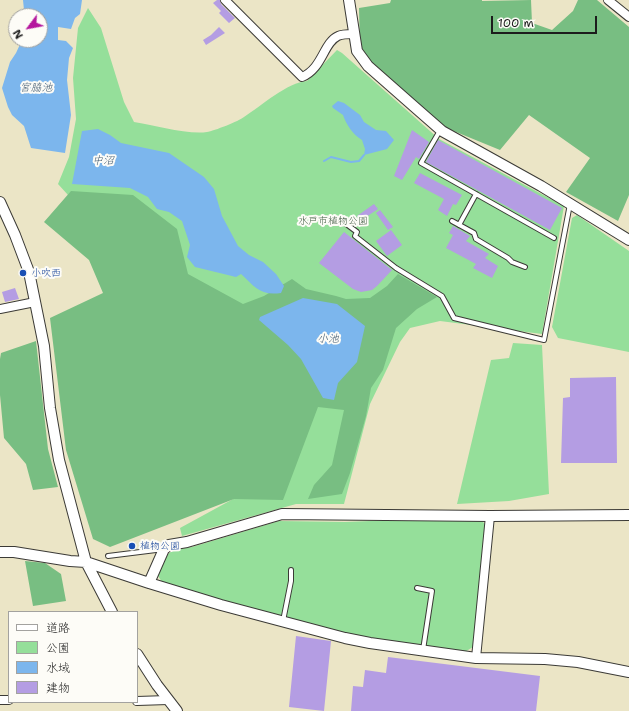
<!DOCTYPE html>
<meta charset="utf-8">
<style>
body{margin:0}
#map{position:relative;width:629px;height:711px;overflow:hidden;background:#ebe5c6;font-family:"Shantell Sans","Klee One",sans-serif}
canvas{display:block}
.legend{position:absolute;left:8px;top:611px;width:130px;height:92px;box-sizing:border-box;background:#fdfcf7;border:1px solid #a3a29f;margin:0;padding:5px 7px;list-style:none;font-size:12px;color:#1c1c1c}
.legend li{display:flex;align-items:center;gap:8px;height:20px}
.legend b{width:20px;border:1px solid #a3a29f}
.north{position:absolute;left:8px;top:8px;width:40px;height:40px;box-sizing:border-box;background:#fdfcf7;border:1px solid #a3a29f;border-radius:50%;rotate:238deg;font-size:11px;font-weight:700;line-height:16px;text-align:center;color:#1c1c1c}
.north::after{content:'';display:block;margin:auto;width:14px;height:18px;background:#b5179e;clip-path:polygon(50% 0,100% 100%,50% 72%,0 100%)}
.scale{position:absolute;left:491px;top:16px;width:106px;height:18px;box-sizing:border-box;border:2px solid #1c1c1c;border-top:0;padding-left:5px;font-size:12px;line-height:14px;white-space:nowrap;color:#1c1c1c;-webkit-text-stroke:3px #fdfcf7;paint-order:stroke}
</style>
<div id="map">
<canvas width="629" height="711"></canvas>
<ul class="legend">
<li><b style="height:5px;background:#fff"></b>道路</li>
<li><b style="height:11px;background:#95df9a"></b>公園</li>
<li><b style="height:11px;background:#7cb6ed"></b>水域</li>
<li><b style="height:11px;background:#b49de3"></b>建物</li>
</ul>
<div class="north">N</div>
<div class="scale">100 m</div>
</div>
<script>
const g = document.querySelector('canvas').getContext('2d');
g.lineJoin = 'round';
function paint(path, color) { g.fillStyle = color; g.fill(path, 'evenodd'); }
function strokePath(path, color, width, dash) { g.strokeStyle = color; g.lineWidth = width; g.lineCap = dash ? 'butt' : 'round'; g.setLineDash(dash || []); g.stroke(path); }
function drawText(font, color, halo, rows, align = 'center') {
  g.font = font + ' "Shantell Sans","Klee One",sans-serif'; g.lineWidth = 4; g.setLineDash([]); g.textBaseline = 'middle'; g.strokeStyle = halo; g.fillStyle = color; for (const [text, x, y, turn = 0] of rows) {
    g.save(); g.translate(x, y); g.rotate((+turn || 0) * Math.PI / 180); g.textAlign = isNaN(turn) ? turn : align; if (halo) g.strokeText(text, 0, 0); g.fillText(text, 0, 0); g.restore();
  }
}
const green = new Path2D(`
 M88,8L101,28L124,102L134,122C154,125 188,135 207,132C214,131 239,121 244,117C261,106 288,82 307,81L337,50L342,53L439,139L564,206L542,334L440,321L410,328L400,342L370,404L344,504H296L182,536L180,528L235,498L97,227L58,184L69,157L76,119L73,78L78,28Z
 M577,215L629,251V352L558,338L552,327L572,218Z
 M513,343L542,345L549,494L509,501L457,504L491,360L509,358Z
 M421,519H480L486,525L473,647L463,653L354,635L294,619L215,600L162,582L158,576L164,559L167,555L173,550L192,547L279,521L345,522Z`);
const forest = new Path2D(`
 M391,0H482V1L531,0L532,23L552,30L573,11L578,0H597L629,27V195L618,221L566,192L590,158L529,115L500,150L439,125L365,58L360,48L359,8L390,3Z
 M71,191L133,195L177,229L188,274L243,304L264,296L292,279L306,289L336,296L346,299L370,298L387,286L398,274L437,297L417,309L396,328L383,370L371,388L366,416L350,473L342,494L308,499L314,485L332,465L344,410L318,407L283,500L234,499L110,547L93,539L66,450L50,318L103,293L89,260L44,222Z
 M36,341L48,449L58,487L33,490L26,464L4,438L0,395V359L1,353Z
 M25,561L45,563L61,574L66,601L33,606Z`);
const water = new Path2D(`
 M23,0H82L80,14L75,18L71,29L58,27V40L66,41L73,48L69,58L67,80L71,115L65,153L31,148L24,126L12,115L8,107L2,88L10,62L16,53L22,40H40V16H21L24,10Z
 M338,101L344,103L360,115L364,122L376,130L386,131L394,140L387,149L364,155L365,149L362,140C353,135 346,124 343,115L333,108L332,106Z
 M98,129L110,135L121,143L169,153L204,177L214,189L222,216L238,246L249,255L263,262L276,274L284,286L281,293C260,296 255,287 241,274L236,277L195,267L187,257L190,245L182,221L169,212L157,209L148,197L130,188L72,184L82,131Z
 M303,298L337,304L365,326L357,362L338,383L334,400L323,398L301,359L288,345L259,320L260,317Z`);
const stream = new Path2D(`
 M324,161L331,157L351,162L359,161L364,155`);
const building = new Path2D(`
 M217,0H220L221,4L235,18L229,23L219,13L221,11L213,3Z
 M219,27L225,33L206,45L203,40L211,35Z
 M412,130L429,142L419,159L416,157L402,180L394,176Z
 M438,140L562,208L550,230L426,162Z
 M420,173L462,195L456,205L453,204L447,216L438,210L444,199L414,183Z
 M374,204L378,209L360,221L357,216Z
 M380,210L393,227L388,230L376,213Z
 M453,226L470,236L466,241L489,254L485,258L498,266L492,278L473,268L476,264L446,248L453,235L449,233Z
 M391,230L402,245L387,256L376,241Z
 M344,232L392,270L377,286L372,290L361,292L353,289L319,263Z
 M15,288L19,299L5,302L2,292Z
 M616,377L617,463H561L563,398L570,397V378Z
 M296,636L331,641L324,711L289,707Z
 M388,657L540,676L536,711H351L353,686L363,687L365,670L386,673Z`);
const service = new Path2D(`
 M442,131L438,134L421,163L554,238
 M452,221L474,233L476,239L508,258L512,262L525,267
 M345,223L357,232L355,236L396,268L442,296L454,318L544,340L570,204
 M459,225L476,194
 M108,556L164,549
 M417,588L432,591L423,650
 M283,621L291,581V570`);
const minor = new Path2D(`
 M225,0L302,77C323,68 323,43 338,36C342,34 349,34 354,34
 M608,0L629,17
 M0,309L35,302
 M476,658L490,516
 M0,700H9
 M137,701L168,700`);
const tertiary = new Path2D(`
 M349,0L357,51L368,66L418,110L442,131L541,186L629,240
 M0,202L15,235L29,272L44,346L50,408L59,460L86,562L112,612
 M0,552H14L70,561L86,562L149,583L221,605L345,638L370,643L476,658L545,659L578,662L629,672
 M149,583L164,549L169,545L187,542L282,514L490,516L629,515
 M137,654L157,685L177,711`);
const markers = [
 [23,273,4,"#1a4fb4"],
 [132,546,4,"#1a4fb4"]
];
const parkNames = [
 ["水戸市植物公園",333,221]
];
const transitNames = [
 ["小吹西",31,273],
 ["植物公園",140,546]
];
const waterNames = [
 ["宮脇池",36,88],
 ["中沼",103,161],
 ["小池",328,339]
];
paint(green, '#95df9a');
paint(forest, '#78be82');
paint(water, '#7cb6ed');
strokePath(stream, '#7cb6ed', 2);
paint(building, '#b49de3');
strokePath(service, '#3b3a36', 6);
strokePath(minor, '#3b3a36', 10);
strokePath(tertiary, '#3b3a36', 12);
strokePath(service, '#fff', 4);
strokePath(minor, '#fff', 8);
strokePath(tertiary, '#fff', 10);
for (const [x, y, r, color] of markers) { const dot = new Path2D(); dot.arc(x, y, r, 0, 2 * Math.PI); g.fillStyle = color; g.fill(dot); strokePath(dot, '#fdfcf7', 1.5); }
drawText('10px', '#466048', '#fdfcf7', parkNames);
drawText('10px', '#164399', '#fdfcf7', transitNames, 'left');
drawText('italic 11px', '#425a70', '#fdfcf7', waterNames);
</script>
